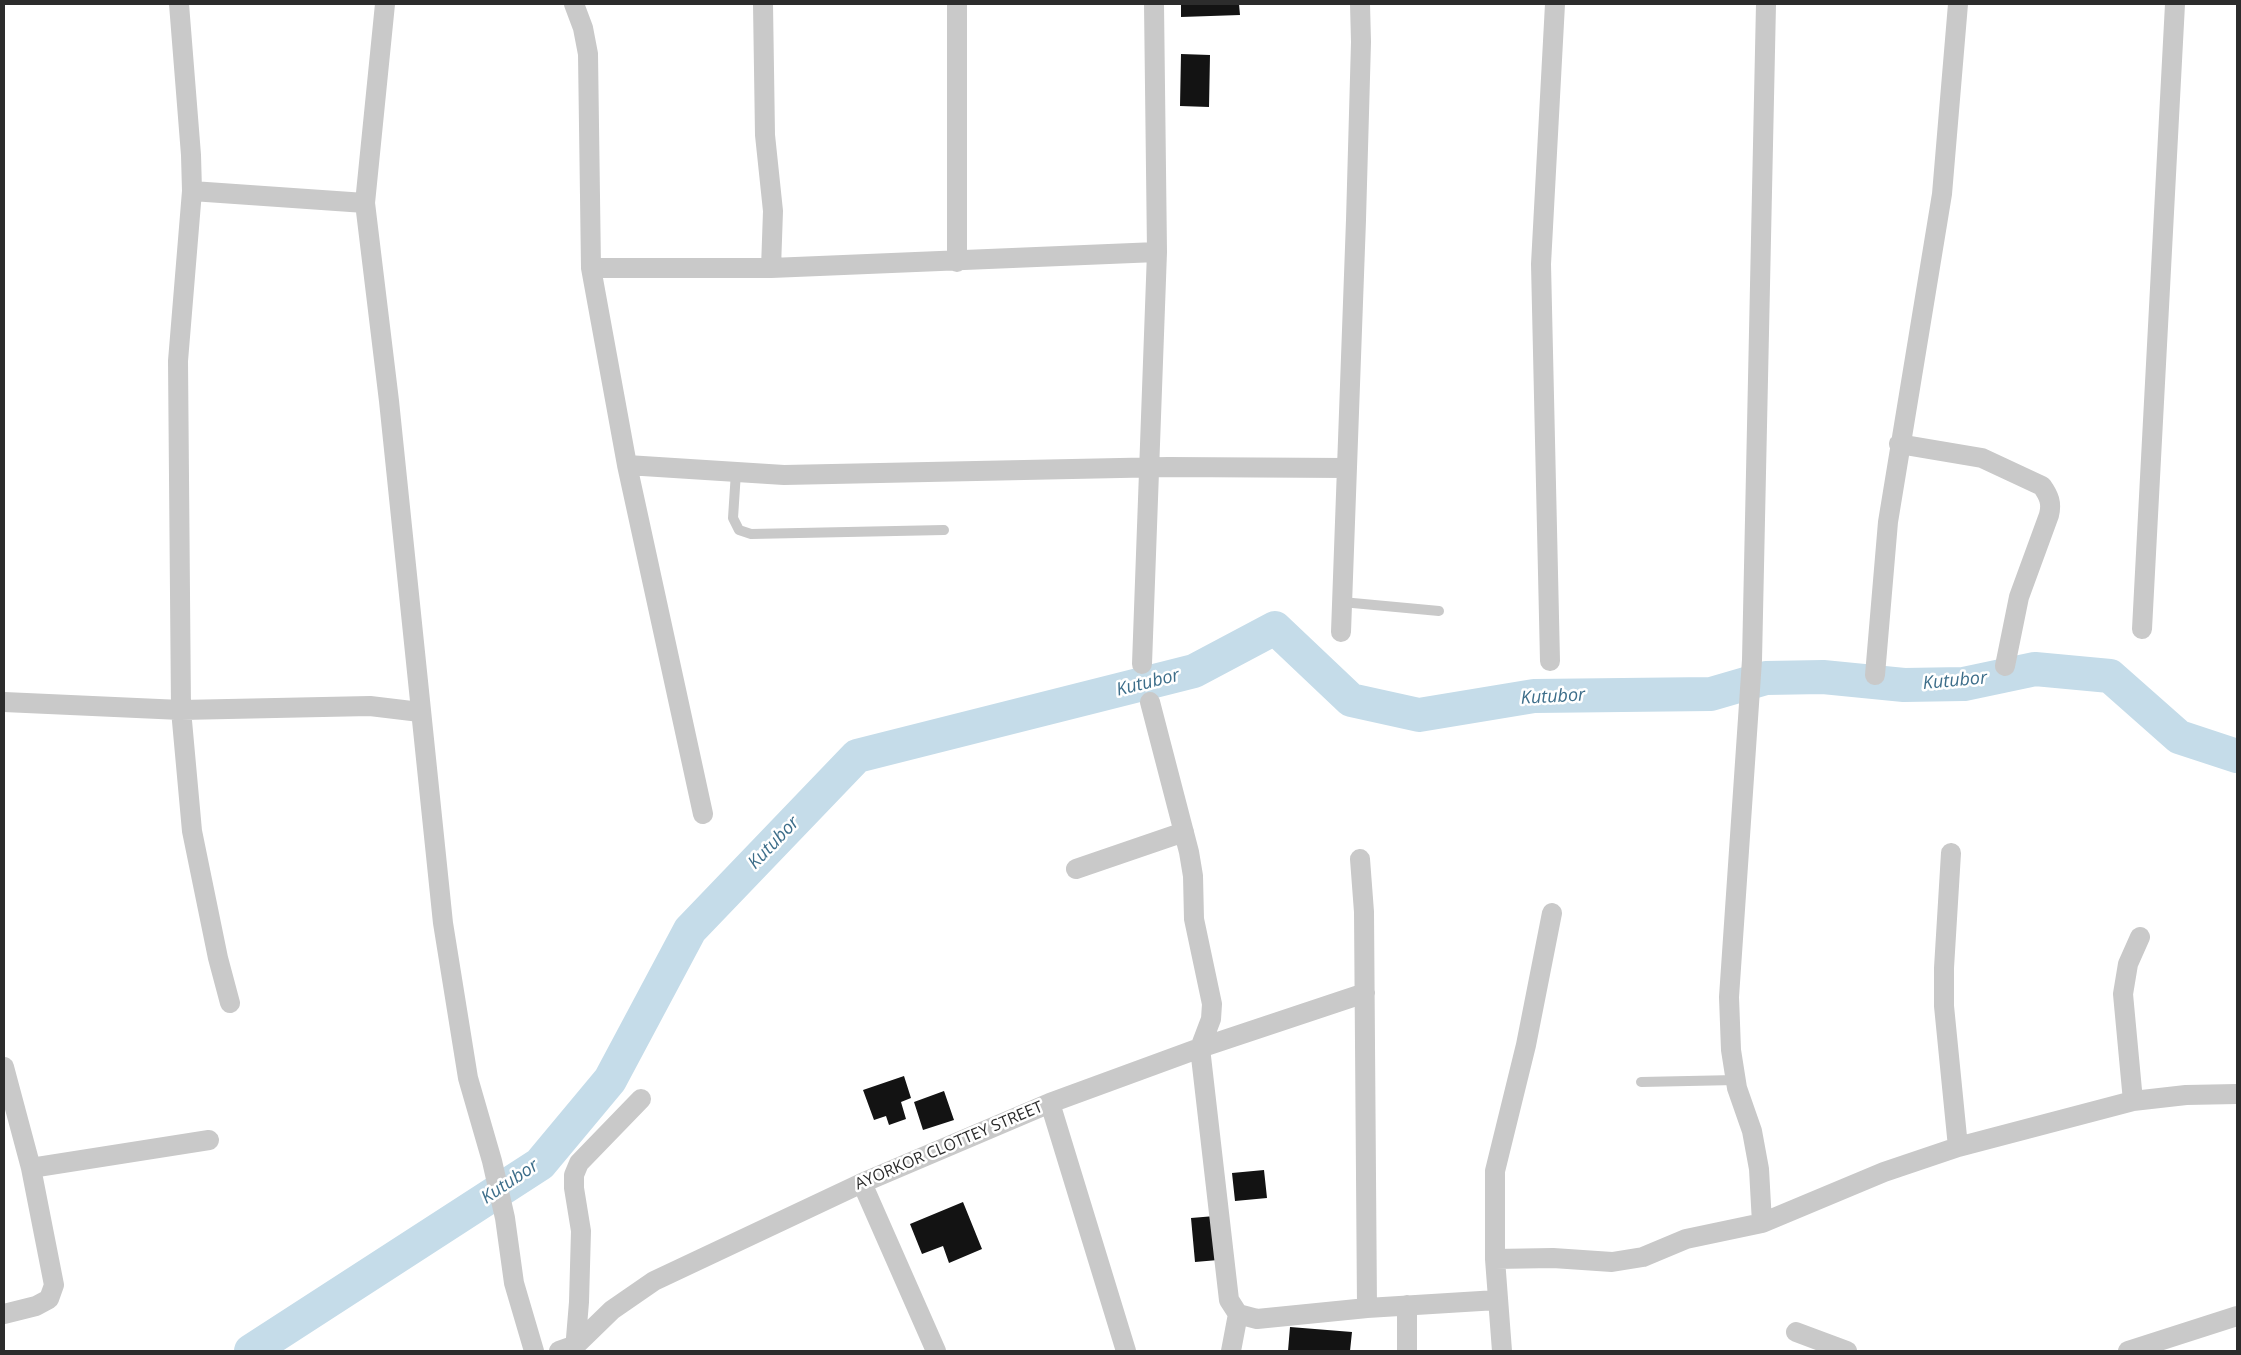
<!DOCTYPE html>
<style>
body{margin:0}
#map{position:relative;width:2241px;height:1355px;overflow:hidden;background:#fff;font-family:"Open Sans",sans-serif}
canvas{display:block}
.frame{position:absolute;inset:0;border:5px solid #2c2c2c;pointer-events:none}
</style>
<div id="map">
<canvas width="2241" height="1355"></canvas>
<div class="frame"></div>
</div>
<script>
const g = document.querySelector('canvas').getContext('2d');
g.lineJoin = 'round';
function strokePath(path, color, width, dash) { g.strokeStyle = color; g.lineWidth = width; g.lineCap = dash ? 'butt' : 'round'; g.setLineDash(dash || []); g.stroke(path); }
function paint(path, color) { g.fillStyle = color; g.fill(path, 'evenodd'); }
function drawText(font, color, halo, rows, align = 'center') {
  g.font = font + ' "Open Sans",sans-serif'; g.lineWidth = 5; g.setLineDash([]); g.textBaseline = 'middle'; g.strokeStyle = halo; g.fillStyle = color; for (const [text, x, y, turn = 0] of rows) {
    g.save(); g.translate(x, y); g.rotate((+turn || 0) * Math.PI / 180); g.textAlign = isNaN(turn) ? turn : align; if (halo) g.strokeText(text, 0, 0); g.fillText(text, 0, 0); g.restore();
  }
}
const river = new Path2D(`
 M251,1351L540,1164L610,1080L690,930L857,756L1194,671L1275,628L1351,700L1419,715L1534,696L1711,694L1766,678L1823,677L1904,685L1964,684L2035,669L2110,676L2179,737L2237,756`);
const building = new Path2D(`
 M1181,4H1239L1240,15L1181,17Z
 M1181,54L1210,55L1209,107L1180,106Z
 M904,1076L911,1098L901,1102L906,1119L889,1125L886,1116L874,1120L863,1090Z
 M944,1091L954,1120L923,1130L914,1102Z
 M1264,1170L1267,1198L1235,1201L1232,1173Z
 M963,1202L982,1249L949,1263L943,1246L922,1254L910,1224Z
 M1215,1216L1218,1260L1195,1262L1191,1218Z
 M1290,1327L1352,1332L1350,1351H1288Z`);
const lane = new Path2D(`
 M736,472L733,518L739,530L751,534L944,530
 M1342,602L1439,611
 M1641,1082L1736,1080`);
const street = new Path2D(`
 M179,4L191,155L192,191L178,361L181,710L192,831L218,958L230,1003
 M385,4L365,203L389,401L443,923L468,1078L492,1161L505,1218L514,1283L534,1351
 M574,4L583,28L588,54L591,268L627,465L703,814
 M763,4L765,135L773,211L771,268
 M957,4V262
 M192,191L365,203
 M591,268H771L1157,252
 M1899,444L1982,458L2042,486C2049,496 2052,503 2049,515L2019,597L2005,666
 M627,465L784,475L1168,467L1346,468
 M2142,629L2175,4
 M1341,632L1356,220L1361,42L1360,4
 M1550,661L1541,264L1555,4
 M1142,664L1157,252L1154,4
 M1875,675L1888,522L1942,194L1958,4
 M4,702L181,710L370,706L420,712
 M1150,702L1189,852L1193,876L1194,919L1212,1004L1211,1019L1200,1048L1229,1300L1238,1314L1257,1319L1367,1308L1497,1300
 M1951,853L1944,968V1006L1958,1147
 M1360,859L1364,912L1367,1308
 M1076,869L1184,832
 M4,1067L31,1168L54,1285L49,1299L36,1306L4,1314
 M2133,1101L2123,994L2128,964L2140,937
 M1050,1103L1126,1351
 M31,1168L209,1140
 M862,1183L936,1351
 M1762,1223L1759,1169L1752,1131L1737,1088L1731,1050L1729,997L1752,660L1766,4
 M1495,1259L1553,1258L1612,1262L1643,1257L1686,1239L1762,1223L1884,1172L1958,1147L2133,1101L2186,1095L2237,1094
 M1796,1332L1847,1351
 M575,1350L579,1302L581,1231L574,1188V1175L579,1163L641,1099
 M559,1351L576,1345L612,1310L654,1281L862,1183L1050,1103L1200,1048L1365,993
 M1231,1351L1238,1314
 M1407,1351V1305
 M1502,1351L1495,1259V1171L1526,1045L1552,913
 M2128,1351L2237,1316`);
const streetNames = [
 ["AYORKOR CLOTTEY STREET",949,1146,-23]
];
const waterNames = [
 ["Kutubor",1955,681,-5],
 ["Kutubor",1148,683,-14],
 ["Kutubor",1553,697,-3],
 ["Kutubor",774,843,-46],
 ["Kutubor",510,1182,-34]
];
strokePath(river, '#c5dce9', 34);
paint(building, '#131313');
strokePath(lane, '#c9c9c9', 10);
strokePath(street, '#c9c9c9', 20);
drawText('16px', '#2c2c2c', '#fff', streetNames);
drawText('italic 18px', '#3d6e8a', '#fff', waterNames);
</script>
